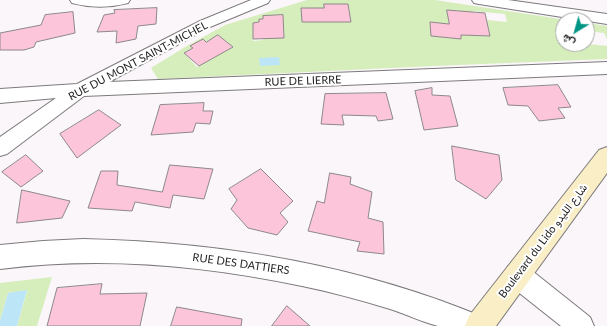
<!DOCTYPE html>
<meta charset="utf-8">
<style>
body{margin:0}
#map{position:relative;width:607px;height:326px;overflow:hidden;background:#faf6fa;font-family:Lato,Vazirmatn,sans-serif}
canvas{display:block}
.north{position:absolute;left:555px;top:12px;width:40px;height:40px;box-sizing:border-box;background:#fff;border:1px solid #a8a8a8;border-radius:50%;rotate:217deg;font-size:11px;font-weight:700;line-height:16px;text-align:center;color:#262526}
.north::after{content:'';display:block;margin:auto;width:14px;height:18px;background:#009584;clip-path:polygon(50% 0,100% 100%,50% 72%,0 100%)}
</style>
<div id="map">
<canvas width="607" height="326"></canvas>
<div class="north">ش</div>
</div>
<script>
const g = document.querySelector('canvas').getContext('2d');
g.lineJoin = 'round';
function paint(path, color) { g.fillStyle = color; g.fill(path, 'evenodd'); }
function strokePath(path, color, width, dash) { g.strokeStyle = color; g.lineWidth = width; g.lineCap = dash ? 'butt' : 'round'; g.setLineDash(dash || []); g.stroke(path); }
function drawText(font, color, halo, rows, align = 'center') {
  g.font = font + ' Lato,Vazirmatn,sans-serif'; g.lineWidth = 4; g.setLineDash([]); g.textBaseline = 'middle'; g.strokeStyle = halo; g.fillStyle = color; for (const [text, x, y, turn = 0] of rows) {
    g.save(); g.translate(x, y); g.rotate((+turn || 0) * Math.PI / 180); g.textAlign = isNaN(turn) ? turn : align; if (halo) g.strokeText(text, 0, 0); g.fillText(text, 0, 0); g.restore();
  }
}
const green = new Path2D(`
 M307,0H435L567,20H563V44H587L607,46V59L434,66L158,79L151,68L185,47L225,25ZM324,4H348L351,21L302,22V17L324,8ZM447,11L475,24L473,11L505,14L507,22L487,20L490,36L461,35V39L431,36L430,22L449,24ZM283,15L284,38H263V40L253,41V23L259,22V19ZM218,35L229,43L225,46L229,49L197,67L184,53L193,48L190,46L206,42Z
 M587,23L607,26V39L604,33L587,31Z
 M52,277L37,326H17L27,291L8,293L0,321V283Z`);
const water = new Path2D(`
 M279,57L280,65L260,66L259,58Z
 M27,290L17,326H0V321L8,293Z`);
const building = new Path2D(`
 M324,4H348L351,22H302L301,8H324Z
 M157,8L156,24L138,26L136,39L116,43L117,31L97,32L104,15L115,13L114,10Z
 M447,10L485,13L490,36L461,35V39L431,36L430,22L449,24Z
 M73,12L75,33L36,42L34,47L24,50H0V33L41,25L45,15Z
 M283,15L284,38L253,39V23L259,22V19H263V16Z
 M218,35L233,47L199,66L184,53L193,48L190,46L203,39L206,42Z
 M558,85L571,107L558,108L565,118L539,121L528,106L508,105L503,88Z
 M432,88V95L450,96L458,126L424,130L415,91Z
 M386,93L393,119L378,121L376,116L342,115L344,125L321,124L325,94Z
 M204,103L203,111H213L210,124L196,123L193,132L151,135L160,105Z
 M99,110L121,125L77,158L60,134Z
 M452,146L499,155L502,180L486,199L456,180Z
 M26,155L43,171L21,187L2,172Z
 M170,165L213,169L204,199L173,195L170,208L135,202L132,211L88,208L101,171H118L117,185L162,192Z
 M261,169L293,201L280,213L288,222L277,235L248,228L231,209L237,200L229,189Z
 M330,173L351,177L350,184L372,192L368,218L383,222L384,254L357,251L360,242L308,231L317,201L324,203Z
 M22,190L70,201L62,218L17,223Z
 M102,284L100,294L147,293L140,326H47L57,288Z
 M287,306L310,326H272Z
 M177,307L242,319L241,326H171Z`);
const street = new Path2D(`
 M70,0H130L128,3C109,8 91,8 72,3Z
 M251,0H270L268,3L210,27L109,82L607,62V74L84,96L7,154L0,156V137L56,98L0,103V89L77,84L200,21Z
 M472,0H508L607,14V24L479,4L474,3Z
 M83,239C219,242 356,264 483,317L487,326C474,326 451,326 438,326C422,322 406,314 390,309C361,300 331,292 302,286C203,265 100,256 0,269V245L43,241Z
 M517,263L526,266L590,317L594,326H561L508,284L505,275L508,266Z`);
const secondary = new Path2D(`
 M607,147V173L496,326H465L469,316L599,150Z`);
const streetNames = [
 ["RUE DU MONT SAINT-MICHEL",138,61,-28],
 ["RUE DE LIERRE",303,81,-2],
 ["Boulevard du Lido شارع الليدو",543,241,-53],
 ["RUE DES DATTIERS",241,264,8]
];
paint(green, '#d6eebb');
paint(water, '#bce6f8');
paint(building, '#fcc5d9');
strokePath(building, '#8d888a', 1);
strokePath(street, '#7d7a7d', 2);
strokePath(secondary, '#7d7a7d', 2);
paint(street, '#fff');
paint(secondary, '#faeec7');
drawText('11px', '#262526', '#fff', streetNames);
</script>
